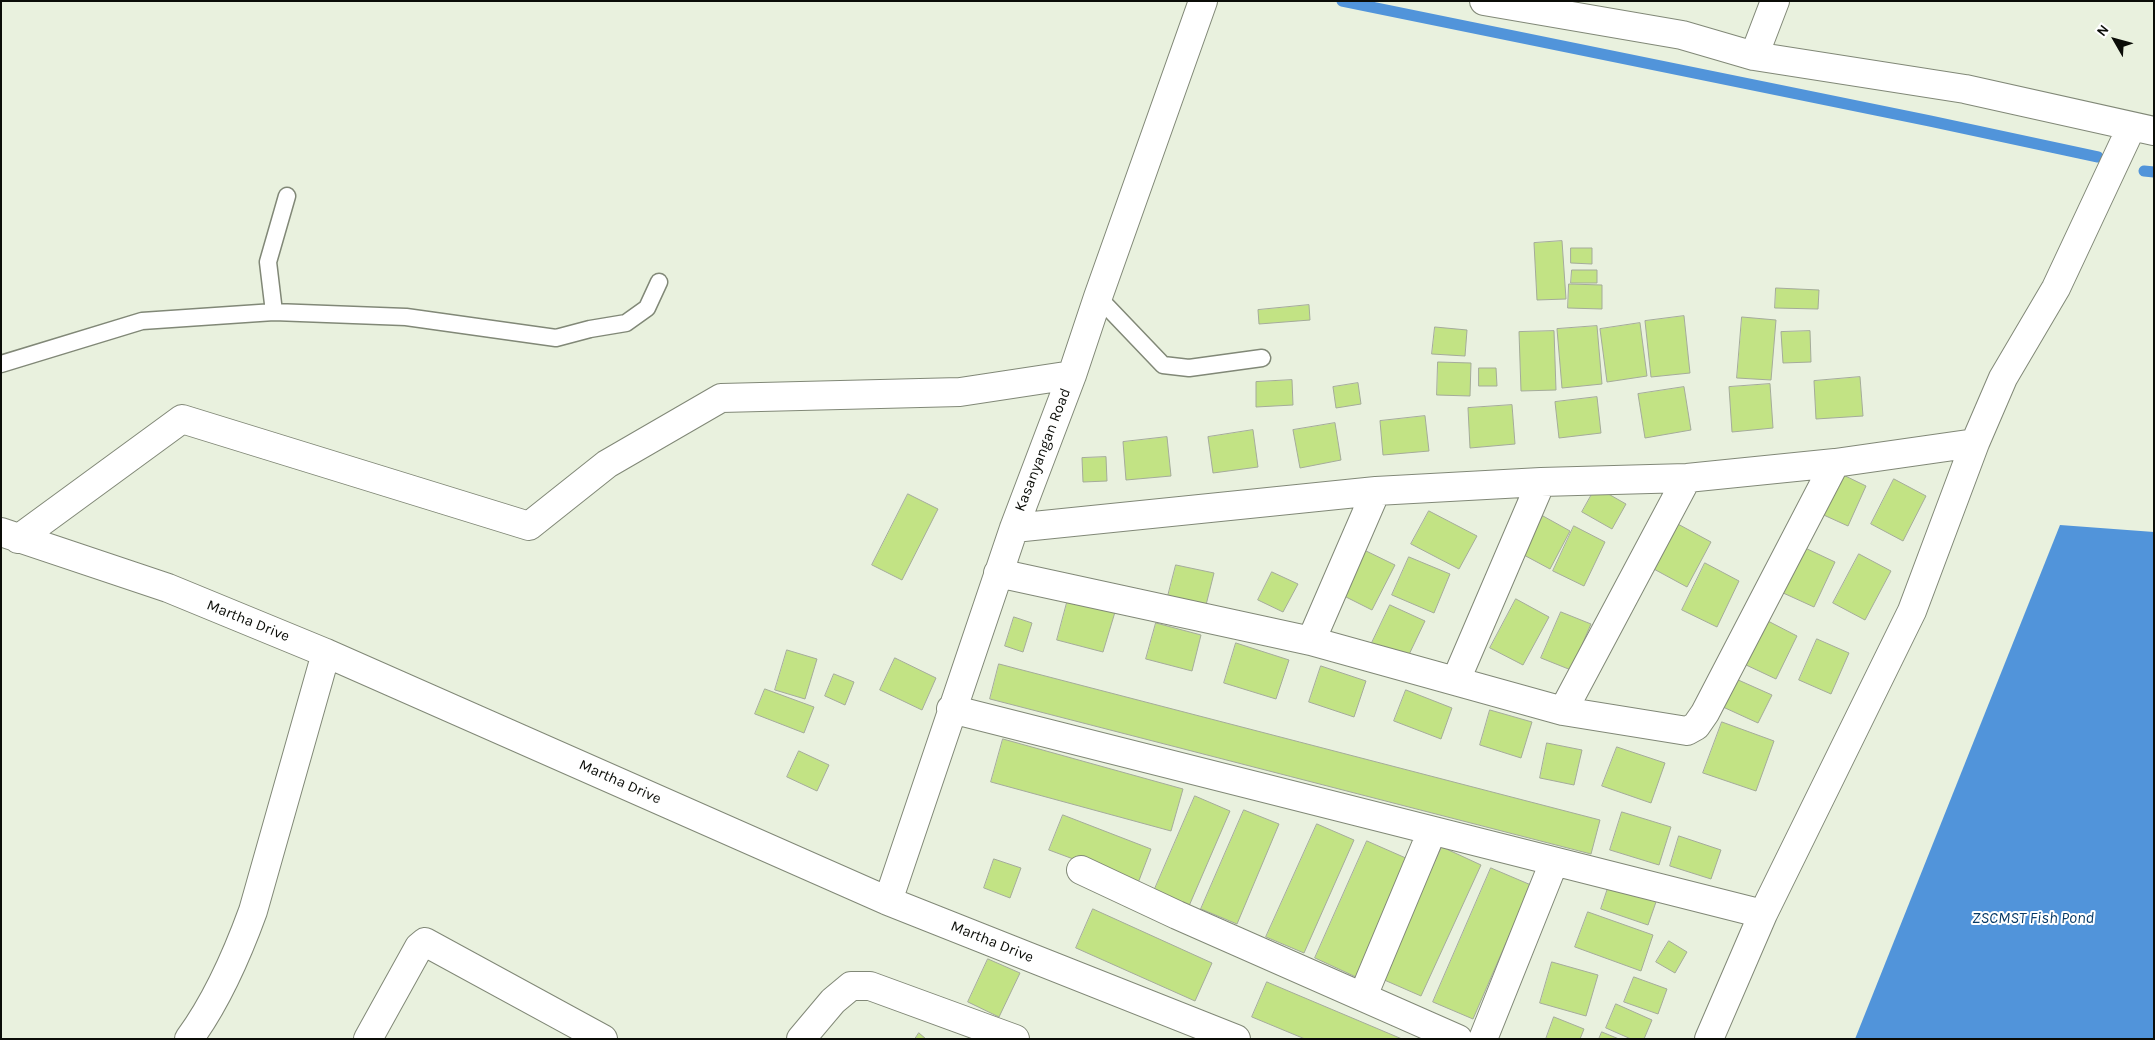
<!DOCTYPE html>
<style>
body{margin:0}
#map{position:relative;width:2155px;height:1040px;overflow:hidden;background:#e9f1de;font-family:Karla,sans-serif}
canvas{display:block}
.frame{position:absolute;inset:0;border:2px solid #0b0d08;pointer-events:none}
.north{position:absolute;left:2090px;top:15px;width:50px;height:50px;-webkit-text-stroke:4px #fff;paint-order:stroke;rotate:308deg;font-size:14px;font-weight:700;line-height:20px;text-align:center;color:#0b0d08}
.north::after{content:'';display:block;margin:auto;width:18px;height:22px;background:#0b0d08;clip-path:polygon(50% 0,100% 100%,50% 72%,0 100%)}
</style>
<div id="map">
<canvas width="2155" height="1040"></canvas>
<div class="frame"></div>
<div class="north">N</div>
</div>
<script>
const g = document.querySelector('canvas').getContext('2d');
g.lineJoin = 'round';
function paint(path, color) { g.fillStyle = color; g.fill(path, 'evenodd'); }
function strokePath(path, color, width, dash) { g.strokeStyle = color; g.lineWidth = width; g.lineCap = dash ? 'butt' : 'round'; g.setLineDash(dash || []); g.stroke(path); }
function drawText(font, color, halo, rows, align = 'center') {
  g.font = font + ' Karla,sans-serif'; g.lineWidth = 4; g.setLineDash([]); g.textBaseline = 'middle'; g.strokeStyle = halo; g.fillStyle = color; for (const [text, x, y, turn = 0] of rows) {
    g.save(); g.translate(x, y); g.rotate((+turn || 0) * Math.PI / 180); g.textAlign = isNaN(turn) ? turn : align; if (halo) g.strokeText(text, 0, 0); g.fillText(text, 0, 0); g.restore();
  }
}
const water = new Path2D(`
 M2060,525L2154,532V1039H1855Z`);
const stream = new Path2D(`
 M1342,1L1930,121L2098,157
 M2144,171L2154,172`);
const building = new Path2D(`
 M1562,241L1566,299L1537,300L1534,243Z
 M1571,248H1592V264L1571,263Z
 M1572,270H1597V283H1571Z
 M1569,284L1602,285V309L1568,308Z
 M1776,288L1819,290L1818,309L1775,308Z
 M1309,305L1310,320L1259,324L1258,310Z
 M1684,316L1690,373L1651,377L1645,321Z
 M1742,317L1776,320L1771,380L1737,378Z
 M1640,323L1647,376L1607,382L1600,329Z
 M1597,326L1602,384L1562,388L1557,329Z
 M1435,327L1467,330L1465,356L1432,354Z
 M1554,331L1556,390L1521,391L1519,332Z
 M1810,331L1811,362L1783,363L1781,332Z
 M1438,362L1471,363L1470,396L1437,395Z
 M1479,368H1496L1497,386H1479Z
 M1860,377L1863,416L1816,419L1814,381Z
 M1292,380L1293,405L1256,407V382Z
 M1358,383L1361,404L1336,408L1333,387Z
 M1770,384L1773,428L1732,432L1729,387Z
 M1684,387L1691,430L1645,438L1638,394Z
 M1597,397L1601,433L1559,438L1555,402Z
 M1512,405L1515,444L1470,448L1468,408Z
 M1425,416L1429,451L1383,455L1380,421Z
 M1335,423L1341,460L1300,468L1293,430Z
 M1253,430L1258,467L1213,473L1208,437Z
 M1167,437L1171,476L1126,480L1123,442Z
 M1106,457L1107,481L1083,482L1082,458Z
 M1835,471L1866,486L1848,526L1817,512Z
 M1894,479L1926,496L1903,541L1871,524Z
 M1596,487L1626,504L1612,529L1582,512Z
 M908,494L938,509L902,580L872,565Z
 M1429,511L1477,536L1459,569L1411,544Z
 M1543,516L1570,531L1550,569L1522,554Z
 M1676,523L1711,542L1687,587L1652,568Z
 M1574,526L1605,542L1584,586L1553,571Z
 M1803,547L1835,562L1814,607L1781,592Z
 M1362,549L1395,565L1372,610L1340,594Z
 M1859,554L1891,571L1865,620L1833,603Z
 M1409,557L1450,574L1434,613L1392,595Z
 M1705,563L1739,581L1717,627L1682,610Z
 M1176,565L1214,573L1206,605L1168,596Z
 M1272,572L1298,584L1283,612L1258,600Z
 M1068,599L1115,612L1103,652L1057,640Z
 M1516,599L1549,617L1523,665L1490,648Z
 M1390,605L1425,621L1405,663L1370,647Z
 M1561,612L1591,624L1571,670L1541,658Z
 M1014,617L1032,623L1023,652L1005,646Z
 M1766,620L1797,636L1776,679L1744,664Z
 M1156,623L1201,635L1192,671L1146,659Z
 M1817,639L1849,653L1831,694L1799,680Z
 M1236,643L1289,660L1276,699L1224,683Z
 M787,650L817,659L805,699L775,690Z
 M895,658L936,678L922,710L880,690Z
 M999,664L1600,820L1591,854L990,699Z
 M1321,666L1366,681L1354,717L1309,702Z
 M834,674L854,682L845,705L825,696Z
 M1736,679L1772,695L1758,723L1723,707Z
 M765,689L814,707L804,733L755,714Z
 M1406,690L1452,708L1441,739L1394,721Z
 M1490,710L1532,722L1521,758L1480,745Z
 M1722,722L1774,741L1756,791L1703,773Z
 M1003,739L1183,789L1171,831L991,782Z
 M1547,743L1582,750L1574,785L1540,778Z
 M1617,747L1665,763L1651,803L1602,786Z
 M799,751L829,765L817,791L787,777Z
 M1195,796L1230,811L1189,906L1154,891Z
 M1244,810L1279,824L1237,924L1201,909Z
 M1622,812L1671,827L1659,865L1610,850Z
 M1063,815L1151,849L1138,883L1049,850Z
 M1317,824L1354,840L1304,953L1266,937Z
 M1679,836L1721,850L1711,879L1670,866Z
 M1367,841L1408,859L1356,977L1315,958Z
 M1442,847L1481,865L1421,996L1382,979Z
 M994,859L1021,868L1010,898L984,888Z
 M1491,868L1531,885L1473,1019L1433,1002Z
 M1610,882L1657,899L1648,925L1601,909Z
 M1093,909L1212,963L1195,1001L1076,948Z
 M1588,912L1653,935L1641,971L1575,947Z
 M1669,941L1687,952L1675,973L1656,962Z
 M988,959L1020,973L999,1017L968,1002Z
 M1552,962L1598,975L1586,1016L1540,1003Z
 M1634,977L1667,989L1658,1014L1624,1002Z
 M1267,982L1402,1039H1305L1252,1017Z
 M1616,1004L1652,1020L1644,1039H1631L1606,1028Z
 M1554,1017L1584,1029L1580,1039H1546Z
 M1602,1032L1619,1039H1599Z
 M919,1033L926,1039H915Z`);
const lane = new Path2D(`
 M1098,297L1163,365L1189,368L1262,358
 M274,312L268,262L287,196
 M1,364L142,321L274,312L406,317L556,338L590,329L626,323L647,308L659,282`);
const street = new Path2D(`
 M1484,1L1682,35L1754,56L1965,89L2154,131
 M1754,56L1775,1
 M1014,528L1376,491L1541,482L1687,478L1835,463L1975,443
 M1,532L168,588L326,653L888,901L1236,1039
 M18,539L182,419L529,526L607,464L721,398L960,392L1072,375
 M998,573L1311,641L1563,711L1687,731L1696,726L1705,713L1835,463
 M1311,641L1376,491
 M1456,680L1541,482
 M951,709L1763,914
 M1563,711L1687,478
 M1081,870L1177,915L1458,1039
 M888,901L1014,528L1072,375L1098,297L1203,1
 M1363,996L1432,831
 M189,1039C217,1001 237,955 253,911L326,653
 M368,1039L419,947L425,942L603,1039
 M801,1039L833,1001L851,986H870L1015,1039
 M1483,1039L1554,862
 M1709,1039L1763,914L1912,611L1975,443L2003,378L2056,288L2131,128`);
const streetNames = [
 ["Kasanyangan Road",1043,450,-69],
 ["Martha Drive",248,621,22],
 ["Martha Drive",620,782,24],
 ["Martha Drive",992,942,22]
];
const waterNames = [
 ["ZSCMST Fish Pond",2033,918]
];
paint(water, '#5194da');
strokePath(stream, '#5194da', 11);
paint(building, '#c2e384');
strokePath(building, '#a4ab9a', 1);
strokePath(lane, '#818877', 19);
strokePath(street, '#818877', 30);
strokePath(lane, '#fff', 16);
strokePath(street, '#fff', 28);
drawText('15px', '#0b0d08', '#fff', streetNames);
drawText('italic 16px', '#073a67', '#fff', waterNames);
</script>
